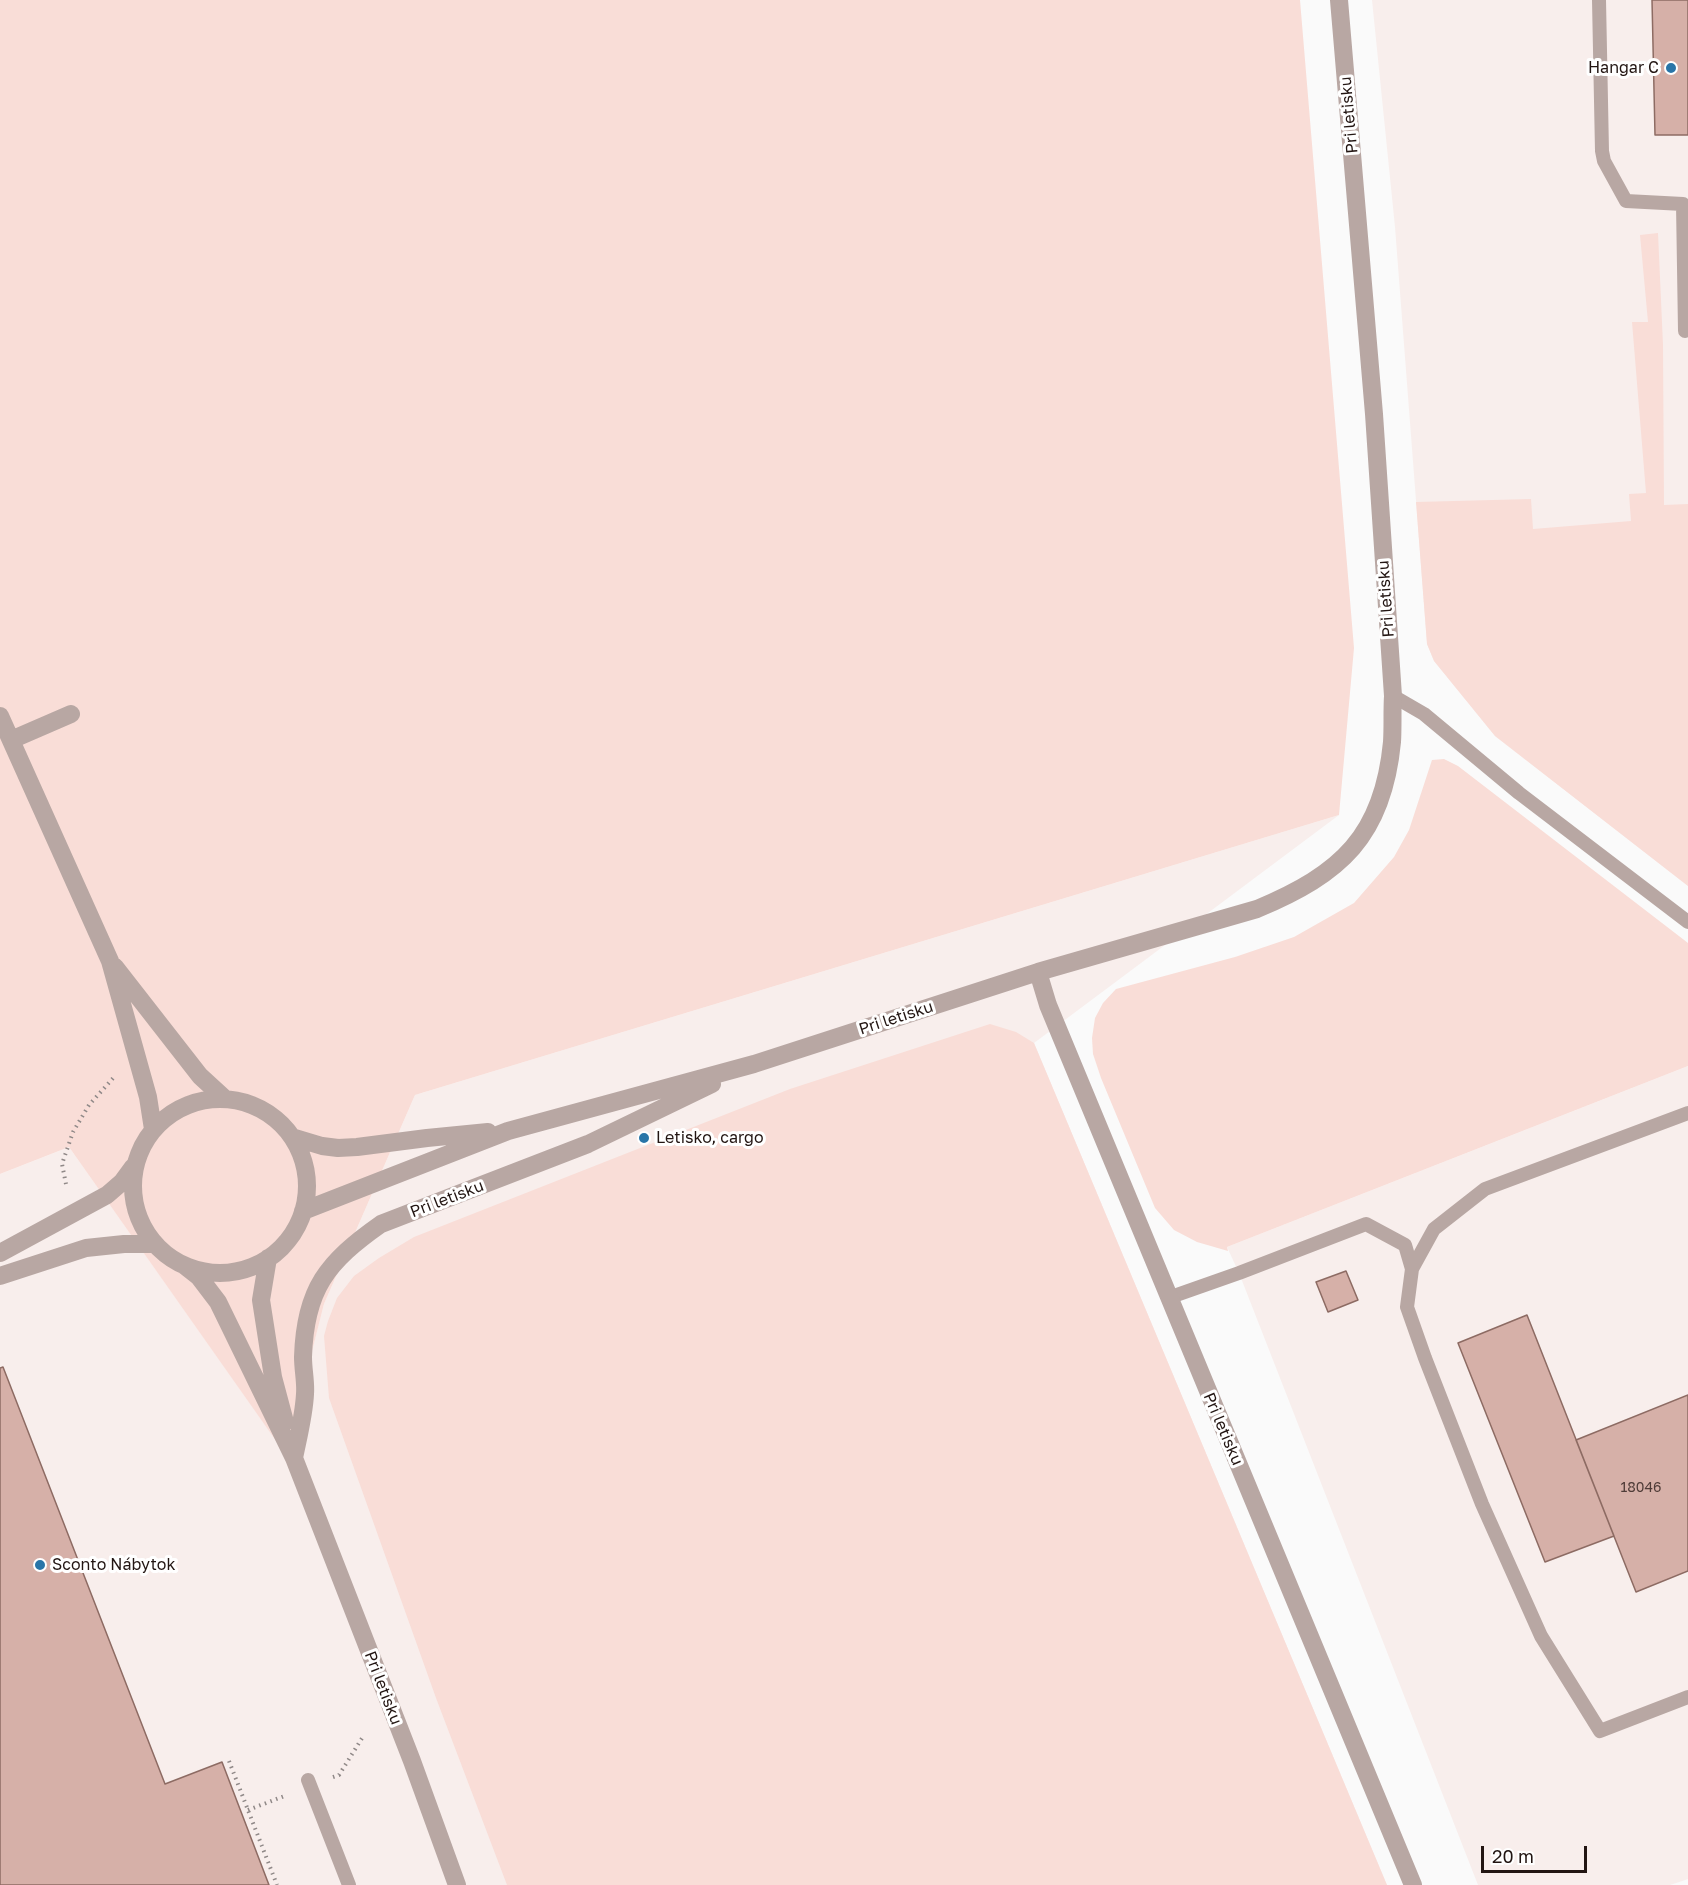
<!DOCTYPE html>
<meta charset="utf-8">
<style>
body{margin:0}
#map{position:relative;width:1688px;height:1885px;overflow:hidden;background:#fafafa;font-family:"Golos Text",sans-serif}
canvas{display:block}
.scale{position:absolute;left:1481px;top:1846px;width:106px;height:27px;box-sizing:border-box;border:3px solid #221512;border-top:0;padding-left:8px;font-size:18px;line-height:21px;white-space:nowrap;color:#221512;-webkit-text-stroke:4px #fff;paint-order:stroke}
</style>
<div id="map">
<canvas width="1688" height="1885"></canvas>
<div class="scale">20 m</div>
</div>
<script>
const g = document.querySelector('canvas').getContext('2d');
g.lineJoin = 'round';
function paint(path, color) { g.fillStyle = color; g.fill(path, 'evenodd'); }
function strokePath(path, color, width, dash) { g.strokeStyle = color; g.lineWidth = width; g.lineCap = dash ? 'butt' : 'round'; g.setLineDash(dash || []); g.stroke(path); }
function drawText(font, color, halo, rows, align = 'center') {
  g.font = font + ' "Golos Text",sans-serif'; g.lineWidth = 6; g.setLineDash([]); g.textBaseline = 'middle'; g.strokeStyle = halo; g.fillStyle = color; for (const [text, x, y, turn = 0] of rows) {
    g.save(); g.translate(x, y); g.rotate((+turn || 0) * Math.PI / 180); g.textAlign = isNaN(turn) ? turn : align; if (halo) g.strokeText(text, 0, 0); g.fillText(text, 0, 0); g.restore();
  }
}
const built = new Path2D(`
 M1372,0H1688V886L1495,736L1434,661L1427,644L1395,227Z
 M1339,815L1034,1043L1387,1885H0V1174L69,1147L286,1454L324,1304L415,1095Z
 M1688,1066V1879L1670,1885H1478L1239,1273L1227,1247Z`);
const green = new Path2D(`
 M0,0H1300L1354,648L1339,815L415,1095L324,1304L286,1455L69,1147L0,1174Z
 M1658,233L1663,345L1664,505L1688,504V886L1495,736L1434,661L1427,644L1416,502L1531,499L1533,529L1631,521L1629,494L1646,493L1632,322H1648L1640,235Z
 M1444,759L1458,766L1688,943V1066L1227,1247L1228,1251L1197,1242L1174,1230L1155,1208L1101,1078L1093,1054L1092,1038L1095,1018L1103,1003L1116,989L1235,957L1294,937L1354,903L1394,857L1409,830L1432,760Z
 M990,1024L1016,1032L1034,1043L1387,1885H507L436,1698L329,1398L324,1336L328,1321L337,1298L354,1276L379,1258L414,1237L790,1089Z`);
const building = new Path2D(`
 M1652,0H1688V135H1655Z
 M1346,1271L1358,1300L1328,1312L1316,1282Z
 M1527,1315L1614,1536L1545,1562L1458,1343Z
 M3,1367L165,1784L222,1762L269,1885H0V1368Z
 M1688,1395V1571L1636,1592L1576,1440Z`);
const path = new Path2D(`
 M66,1184L62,1164L73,1132L89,1105L115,1076
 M229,1761L277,1885
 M333,1777L339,1775L364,1735
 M248,1810L287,1795`);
const lane = new Path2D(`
 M1599,0L1602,151L1604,161L1626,201L1683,204L1685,331
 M1393,696L1424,714L1519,793L1688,922
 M1688,1113L1485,1189L1434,1229L1412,1269L1407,1307L1425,1358L1482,1504L1541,1636L1600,1731L1688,1697
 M1168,1298L1239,1273L1366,1224L1405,1245L1412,1269
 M308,1780L349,1885`);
const street = new Path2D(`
 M0,716L110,961L148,1097L153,1129
 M11,740L71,714
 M115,967L200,1076L224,1098
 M1038,972L1048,1005L1413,1885
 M133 1186a87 87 0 1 1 174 0a87 87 0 1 1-174 0Z
 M292,1137L322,1146L338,1148L357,1147L427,1138L488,1132
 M303,1211L508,1131L754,1064L1038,972L1257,909C1341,874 1383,836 1392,742C1393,727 1392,711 1393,696L1374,414L1339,0
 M0,1253L107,1195L122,1182L133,1167
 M268,1258L261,1300L273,1377L285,1422
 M185,1266L199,1277L218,1302L294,1458L412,1761L457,1885
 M0,1276L86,1248L124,1244H154
 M294,1458C298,1438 304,1415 305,1394C306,1382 303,1370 303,1357C305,1289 327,1262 381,1224L588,1144L712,1084`);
const markers = [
 [1671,68,6,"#2975a8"],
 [644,1138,6,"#2975a8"],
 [40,1565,6,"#2975a8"]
];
const numberNames = [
 ["18046",1641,1488]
];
const poiNames = [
 ["Hangar C",1659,68,"right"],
 ["Letisko, cargo",656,1138],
 ["Sconto Nábytok",52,1565]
];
const streetNames = [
 ["Pri letisku",1349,115,-95],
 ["Pri letisku",1386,599,-94],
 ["Pri letisku",896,1018,-18],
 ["Pri letisku",447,1199,-21],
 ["Pri letisku",1223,1429,67],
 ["Pri letisku",383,1688,69]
];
paint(built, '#f8eeec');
paint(green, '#f9ddd7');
paint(building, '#d6b0a8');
strokePath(building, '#8d6b63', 1.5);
strokePath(path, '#908988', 4, [1.5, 4.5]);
strokePath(lane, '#b8a7a3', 14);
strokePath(street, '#b8a7a3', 18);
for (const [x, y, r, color] of markers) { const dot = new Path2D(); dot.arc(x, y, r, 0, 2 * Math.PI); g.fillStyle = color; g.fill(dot); strokePath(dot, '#fff', 2); }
drawText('14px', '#4f3c38', null, numberNames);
drawText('16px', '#221512', '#fff', poiNames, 'left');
drawText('16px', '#221512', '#fff', streetNames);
</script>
